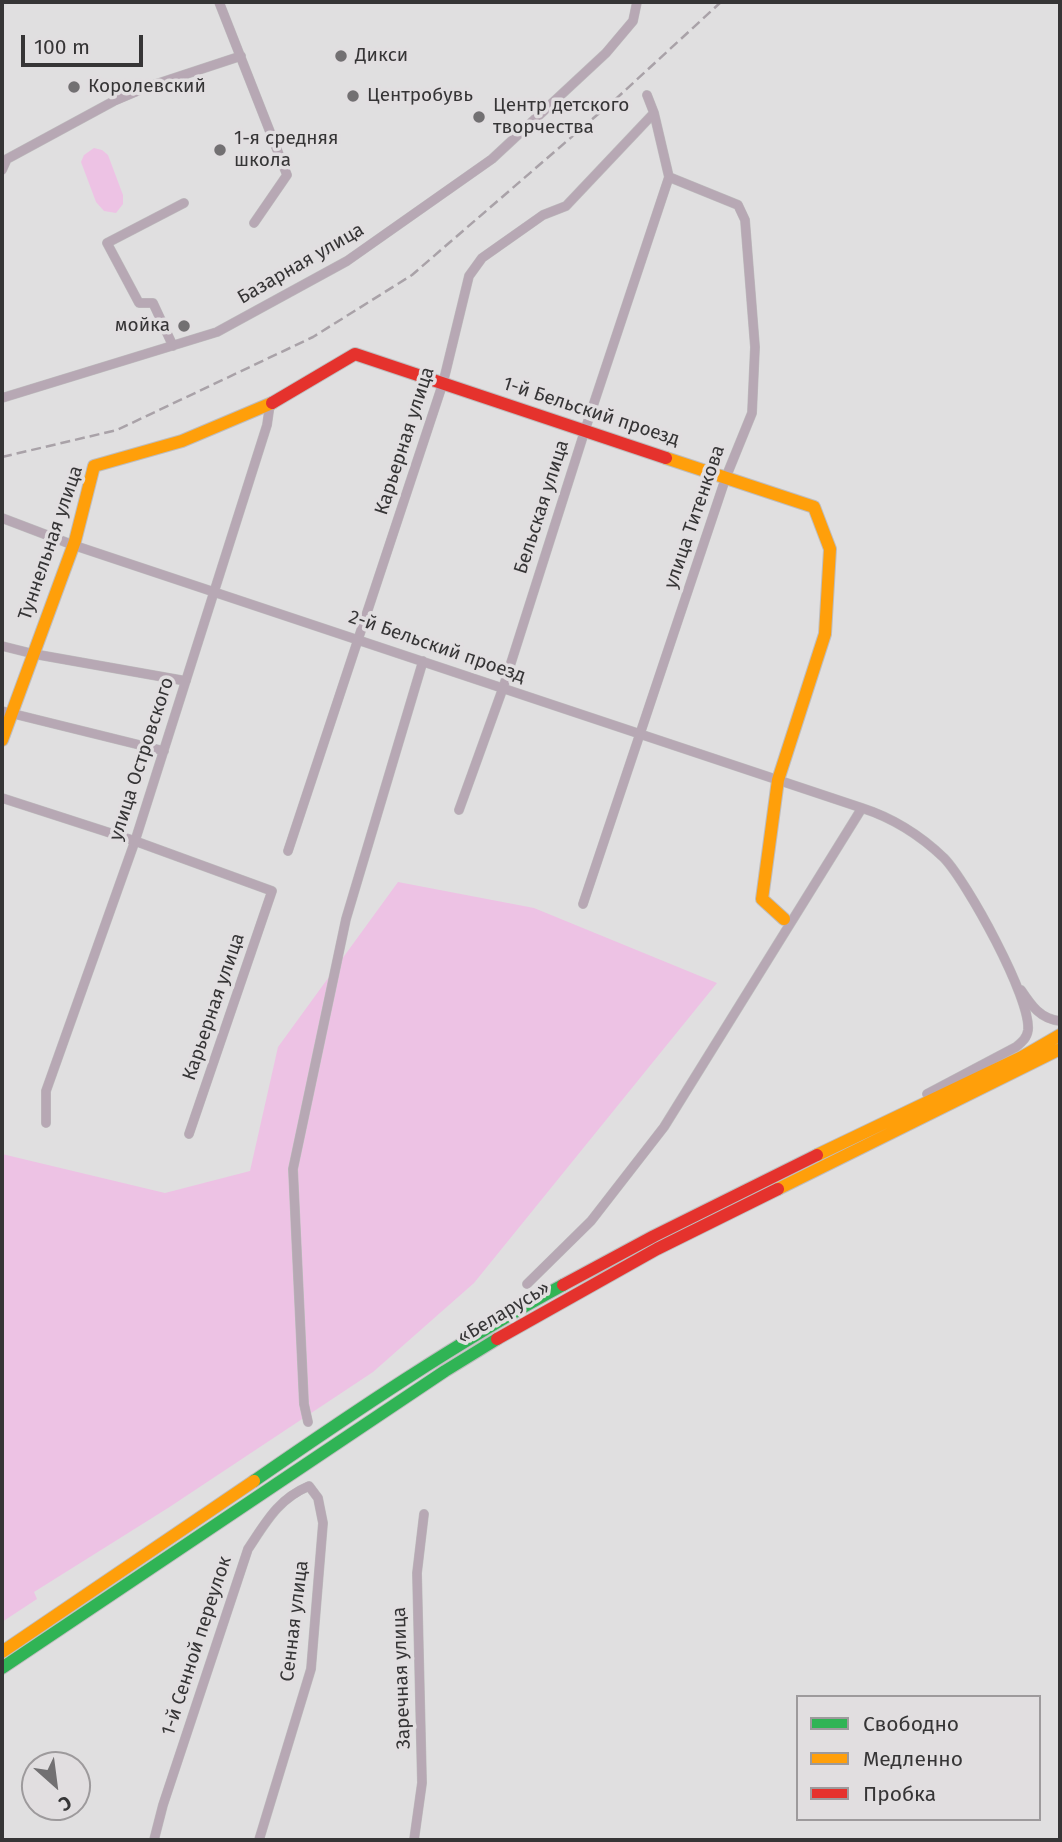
<!DOCTYPE html>
<meta charset="utf-8">
<style>
body{margin:0}
#map{position:relative;width:1062px;height:1842px;overflow:hidden;background:#e0dfe0;font-family:"Fira Sans",sans-serif}
canvas{display:block}
.frame{position:absolute;inset:0;border:4px solid #363536;pointer-events:none}
.legend{position:absolute;left:796px;top:1695px;width:245px;height:126px;box-sizing:border-box;background:#e1dee0;border:2px solid #9d9a9c;margin:0;padding:9px 12px;list-style:none;font-size:21px;color:#363536}
.legend li{display:flex;align-items:center;gap:14px;height:35px}
.legend b{width:35px;border:2px solid #9d9a9c}
.north{position:absolute;left:21px;top:1751px;width:70px;height:70px;box-sizing:border-box;background:#e1dee0;border:2px solid #9d9a9c;border-radius:50%;rotate:152deg;font-size:19px;font-weight:700;line-height:28px;text-align:center;color:#363536}
.north::after{content:'';display:block;margin:auto;width:24px;height:32px;background:#727072;clip-path:polygon(50% 0,100% 100%,50% 72%,0 100%)}
.scale{position:absolute;left:21px;top:35px;width:122px;height:32px;box-sizing:border-box;border:4px solid #363536;border-top:0;padding-left:9px;font-size:21px;line-height:24px;white-space:nowrap;color:#363536;-webkit-text-stroke:5px #e1dee0;paint-order:stroke}
</style>
<div id="map">
<canvas width="1062" height="1842"></canvas>
<div class="frame"></div>
<ul class="legend">
<li><b style="height:9px;background:#30b455"></b>Свободно</li>
<li><b style="height:9px;background:#ff9f0a"></b>Медленно</li>
<li><b style="height:9px;background:#e5322d"></b>Пробка</li>
</ul>
<div class="north">С</div>
<div class="scale">100 m</div>
</div>
<script>
const g = document.querySelector('canvas').getContext('2d');
g.lineJoin = 'round';
function paint(path, color) { g.fillStyle = color; g.fill(path, 'evenodd'); }
function strokePath(path, color, width, dash) { g.strokeStyle = color; g.lineWidth = width; g.lineCap = dash ? 'butt' : 'round'; g.setLineDash(dash || []); g.stroke(path); }
function drawText(font, color, halo, rows, align = 'center') {
  g.font = font + ' "Fira Sans",sans-serif'; g.lineWidth = 7; g.setLineDash([]); g.textBaseline = 'middle'; g.strokeStyle = halo; g.fillStyle = color; for (const [text, x, y, turn = 0] of rows) {
    g.save(); g.translate(x, y); g.rotate((+turn || 0) * Math.PI / 180); g.textAlign = isNaN(turn) ? turn : align; if (halo) g.strokeText(text, 0, 0); g.fillText(text, 0, 0); g.restore();
  }
}
const green = new Path2D(`
 M94,148L102,150L108,155L123,195V204L116,213L104,211L96,202L81,162L84,155Z
 M398,882L534,908L717,983L474,1283L373,1372L168,1508L34,1592L37,1599L2,1622V1154L165,1193L250,1171L278,1047Z`);
const street = new Path2D(`
 M219,2L287,175L254,223
 M2,170L7,159L114,101L147,87L241,56
 M173,346L153,303H139L107,243L184,203
 M2,398L217,332L347,261L492,159L606,53L633,21L637,2
 M2,518L73,545L862,808C893,818 920,835 944,858C967,882 1031,998 1028,1030C1027,1038 1022,1042 1016,1047L927,1094
 M2,646L34,654L186,681
 M2,711L164,751
 M2,798L135,841L272,891L189,1134
 M459,810L503,688L585,430L669,177L654,113L647,95
 M288,851L443,383L469,276L482,258L543,215L566,206L654,113
 M583,904L726,477L752,413L755,347L745,220L738,205L669,177
 M1021,990C1031,1005 1040,1019 1060,1021
 M46,1123V1091L135,841L267,425L270,404
 M527,1284L591,1221L664,1127L862,808
 M308,1422L304,1404L293,1169L346,919L423,661
 M154,1840L163,1805L248,1549C266,1522 278,1499 309,1486L318,1498L323,1523L311,1669L259,1840
 M414,1840L422,1783L417,1573L424,1514`);
const fast = new Path2D(`
 M254,1481C354,1412 456,1343 563,1285
 M2,1668L445,1371L497,1339`);
const slow = new Path2D(`
 M666,458L814,507L830,549L825,634L778,780L762,899L784,919
 M2,740L75,541L94,466L182,441L272,403
 M817,1155L1022,1057L1060,1035
 M778,1189L1060,1049
 M2,1652L254,1481`);
const jam = new Path2D(`
 M272,403L355,354L666,458
 M563,1285L654,1236L817,1155
 M497,1339L657,1249L778,1189`);
const rail = new Path2D(`
 M2,457L117,430L313,337L412,275L619,96L721,2`);
const markers = [
 [341,56,7,"#727072"],
 [74,87,7,"#727072"],
 [353,96,7,"#727072"],
 [479,117,7,"#727072"],
 [220,150,7,"#727072"],
 [184,326,7,"#727072"]
];
const poiNames = [
 ["Дикси",355,56],
 ["Королевский",88,87],
 ["Центробувь",367,96],
 ["Центр детского",493,106],
 ["творчества",493,128],
 ["1-я средняя",234,139],
 ["школа",234,161],
 ["мойка",170,326,"right"]
];
const streetNames = [
 ["Базарная улица",301,264,-30],
 ["1-й Бельский проезд",591,412,18],
 ["Карьерная улица",405,441,-72],
 ["Бельская улица",542,507,-72],
 ["улица Титенкова",695,517,-71],
 ["Туннельная улица",51,543,-71],
 ["2-й Бельский проезд",437,647,19],
 ["улица Островского",142,759,-72],
 ["Карьерная улица",214,1007,-71],
 ["«Беларусь»",504,1313,-31],
 ["Сенная улица",295,1621,-83],
 ["1-й Сенной переулок",197,1646,-72],
 ["Заречная улица",402,1678,-92]
];
paint(green, '#edc2e4');
strokePath(street, '#bebdbe', 10);
strokePath(fast, '#bebdbe', 14);
strokePath(slow, '#bebdbe', 14);
strokePath(jam, '#bebdbe', 14);
strokePath(street, '#b7a8b4', 9);
strokePath(fast, '#30b455', 12);
strokePath(slow, '#ff9f0a', 12);
strokePath(jam, '#e5322d', 12);
strokePath(rail, '#a9a2a8', 2.5, [10, 5]);
for (const [x, y, r, color] of markers) { const dot = new Path2D(); dot.arc(x, y, r, 0, 2 * Math.PI); g.fillStyle = color; g.fill(dot); strokePath(dot, '#e1dee0', 2.5); }
drawText('19px', '#363536', '#e1dee0', poiNames, 'left');
drawText('19px', '#363536', '#e1dee0', streetNames);
</script>
